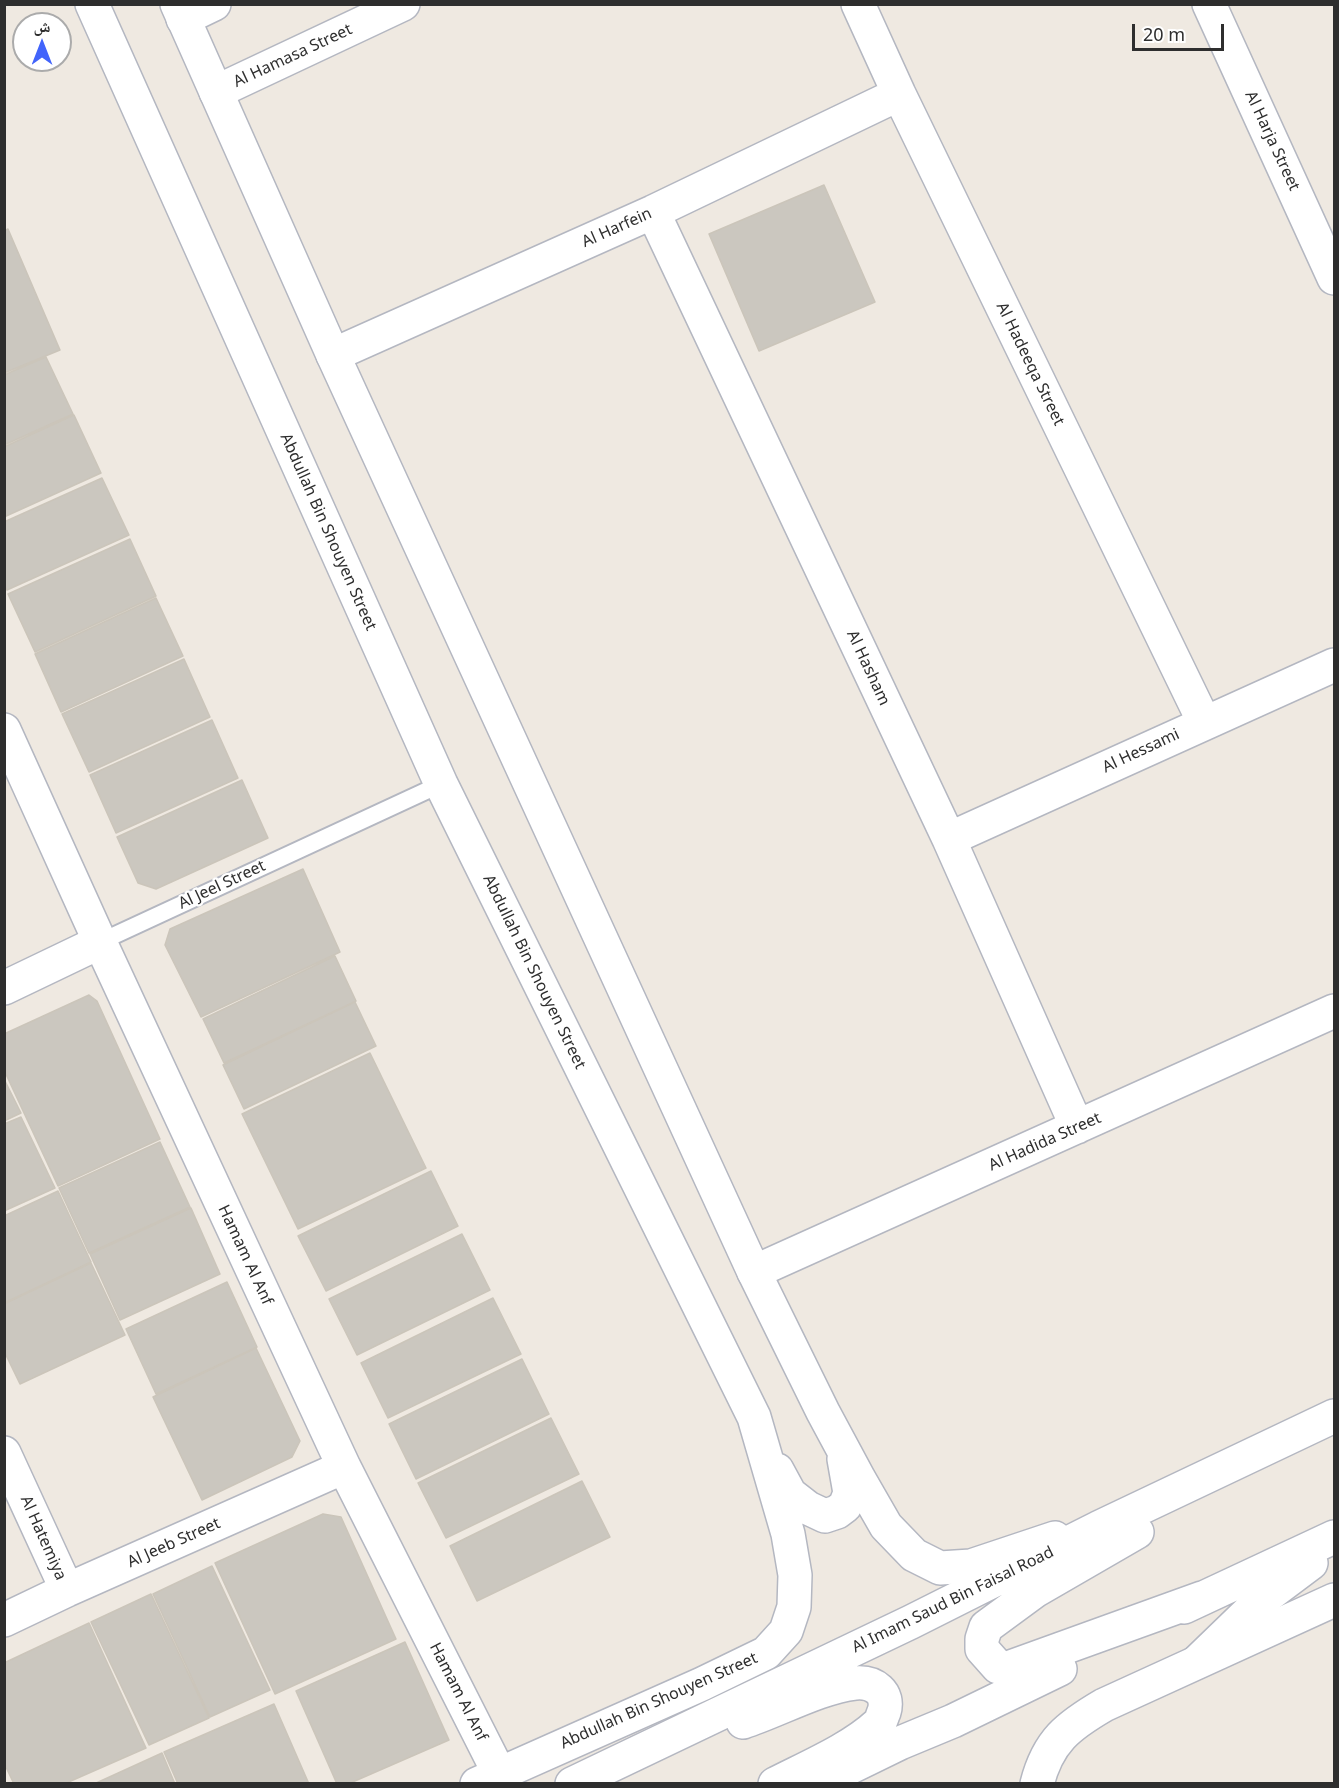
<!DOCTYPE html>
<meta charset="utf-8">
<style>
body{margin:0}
#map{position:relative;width:1339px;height:1788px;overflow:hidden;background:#efe9e1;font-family:"Noto Sans","Noto Naskh Arabic",sans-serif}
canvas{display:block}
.frame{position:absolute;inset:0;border:6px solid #2e2e2e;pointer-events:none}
.north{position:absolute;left:12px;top:12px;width:60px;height:60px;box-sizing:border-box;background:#fff;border:2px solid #ababab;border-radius:50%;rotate:0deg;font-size:16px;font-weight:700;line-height:24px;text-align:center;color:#2e2e2e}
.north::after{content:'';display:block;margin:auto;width:21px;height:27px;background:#4264fb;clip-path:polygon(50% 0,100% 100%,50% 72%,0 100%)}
.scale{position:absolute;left:1132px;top:24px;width:92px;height:27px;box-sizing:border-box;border:3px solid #2e2e2e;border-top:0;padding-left:8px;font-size:18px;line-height:21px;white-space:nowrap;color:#2e2e2e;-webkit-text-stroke:4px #fff;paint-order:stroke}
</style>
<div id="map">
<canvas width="1339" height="1788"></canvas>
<div class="frame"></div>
<div class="north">ش</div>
<div class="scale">20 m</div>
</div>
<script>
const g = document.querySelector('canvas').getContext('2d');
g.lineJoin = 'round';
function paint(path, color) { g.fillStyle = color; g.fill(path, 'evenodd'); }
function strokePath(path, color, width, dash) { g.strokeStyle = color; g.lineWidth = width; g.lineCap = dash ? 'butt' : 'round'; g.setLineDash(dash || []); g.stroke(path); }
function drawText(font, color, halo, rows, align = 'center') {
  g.font = font + ' "Noto Sans",sans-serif'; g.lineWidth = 4.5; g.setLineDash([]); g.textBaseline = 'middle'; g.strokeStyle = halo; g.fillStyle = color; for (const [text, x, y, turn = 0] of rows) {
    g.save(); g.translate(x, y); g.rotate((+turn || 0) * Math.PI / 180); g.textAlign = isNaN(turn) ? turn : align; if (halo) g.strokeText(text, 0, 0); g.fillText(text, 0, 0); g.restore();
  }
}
const building = new Path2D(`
 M824,185L875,302L759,351L709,234Z
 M8,229L60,350L4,373V231Z
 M46,357L73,414L4,445V375Z
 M74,415L101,473L4,517V447Z
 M102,478L129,535L7,590L4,585V522Z
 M130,539L156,596L35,652L8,594Z
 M156,598L183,656L61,712L35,654Z
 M184,659L210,717L89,772L62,714Z
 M212,720L238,778L116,833L90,775Z
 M242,780L268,838L156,889L138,883L117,837Z
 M303,869L340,952L201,1017L165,945L170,929Z
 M335,956L356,1001L224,1063L203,1019Z
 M89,995L97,1001L160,1139L58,1186L4,1070V1034Z
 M355,1002L376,1046L244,1109L223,1065Z
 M370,1053L426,1168L298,1229L242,1114Z
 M4,1079L21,1113L4,1121Z
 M21,1117L55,1188L4,1211V1124Z
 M160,1142L190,1207L89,1253L59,1188Z
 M431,1171L458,1226L326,1291L298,1236Z
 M58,1191L91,1262L4,1303V1216Z
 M191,1208L220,1274L120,1320L90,1254Z
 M462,1234L490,1290L357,1355L329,1299Z
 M91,1263L125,1335L20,1384L4,1351V1304Z
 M227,1282L257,1347L156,1394L126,1329Z
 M493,1298L521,1354L388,1418L361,1363Z
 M256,1348L300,1441L292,1457L202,1500L153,1397Z
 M522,1359L549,1414L416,1479L389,1424Z
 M551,1418L579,1474L446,1538L418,1483Z
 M582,1481L610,1537L477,1601L450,1546Z
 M323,1514L341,1517L396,1639L275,1694L215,1563Z
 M212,1566L270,1690L210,1717L153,1594Z
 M151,1594L209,1718L149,1745L91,1622Z
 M89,1623L146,1748L64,1784H14L4,1763V1663Z
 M405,1642L449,1740L348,1784H337L296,1691Z
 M274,1704L309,1784H178L164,1752Z
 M162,1753L175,1784H94Z`);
const service = new Path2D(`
 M100,942L441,784`);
const minor = new Path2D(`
 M858,4L899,94L1204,722
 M1209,4L1334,278
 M183,19L214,4
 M216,92L403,4
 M653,212L949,839L1077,1127
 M333,355L653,212L899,94
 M4,730L100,942L344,1467L499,1773
 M949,839L1334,665
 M4,988L100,942
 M754,1272L1334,1011
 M4,1453L67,1590
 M4,1620L67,1590L344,1467`);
const tertiary = new Path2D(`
 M92,4L441,784L754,1417L788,1534L795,1575L794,1607L786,1631L766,1653L702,1684L477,1784
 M177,4L333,355L754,1272L823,1412L859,1479L886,1526L914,1555L940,1568L971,1566L1055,1538
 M777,1470L790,1494L808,1508L825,1516L837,1512L845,1506L850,1493L844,1459
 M1037,1784C1048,1741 1068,1726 1104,1705L1334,1600`);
const secondary = new Path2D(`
 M1137,1532L1035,1591L986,1627L982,1639V1649L998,1667L1008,1668L1202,1598
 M1184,1607L1334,1537
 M1197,1662L1259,1602L1311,1563
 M743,1722C777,1711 820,1687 855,1683C874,1681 890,1693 884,1712C882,1716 882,1720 878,1724C851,1749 808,1767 775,1784
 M572,1784L911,1622L1098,1528L1334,1416
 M816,1784L900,1743L953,1721L1060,1669`);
const streetNames = [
 ["Al Hamasa Street",293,56,-25],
 ["Al Harja Street",1272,141,65],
 ["Al Harfein",617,228,-24],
 ["Al Hadeeqa Street",1030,364,64],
 ["Abdullah Bin Shouyen Street",328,532,66],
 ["Al Hasham",868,668,65],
 ["Al Hessami",1141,751,-25],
 ["Al Jeel Street",222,885,-25],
 ["Abdullah Bin Shouyen Street",534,972,64],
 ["Al Hadida Street",1045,1142,-24],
 ["Hamam Al Anf",245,1255,65],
 ["Al Hatemiya",43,1538,66],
 ["Al Jeeb Street",174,1543,-24],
 ["Al Imam Saud Bin Faisal Road",953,1600,-26],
 ["Hamam Al Anf",458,1692,63],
 ["Abdullah Bin Shouyen Street",659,1701,-24]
];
paint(building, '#cbc7bf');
strokePath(building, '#cbc5ba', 1.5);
strokePath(service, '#b4b7c1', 20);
strokePath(minor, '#b4b7c1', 36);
strokePath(tertiary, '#b4b7c1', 36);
strokePath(secondary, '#b4b7c1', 36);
strokePath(service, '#fff', 16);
strokePath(minor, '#fff', 33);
strokePath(tertiary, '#fff', 33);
strokePath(secondary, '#fff', 33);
drawText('16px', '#2e2e2e', '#fff', streetNames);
</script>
